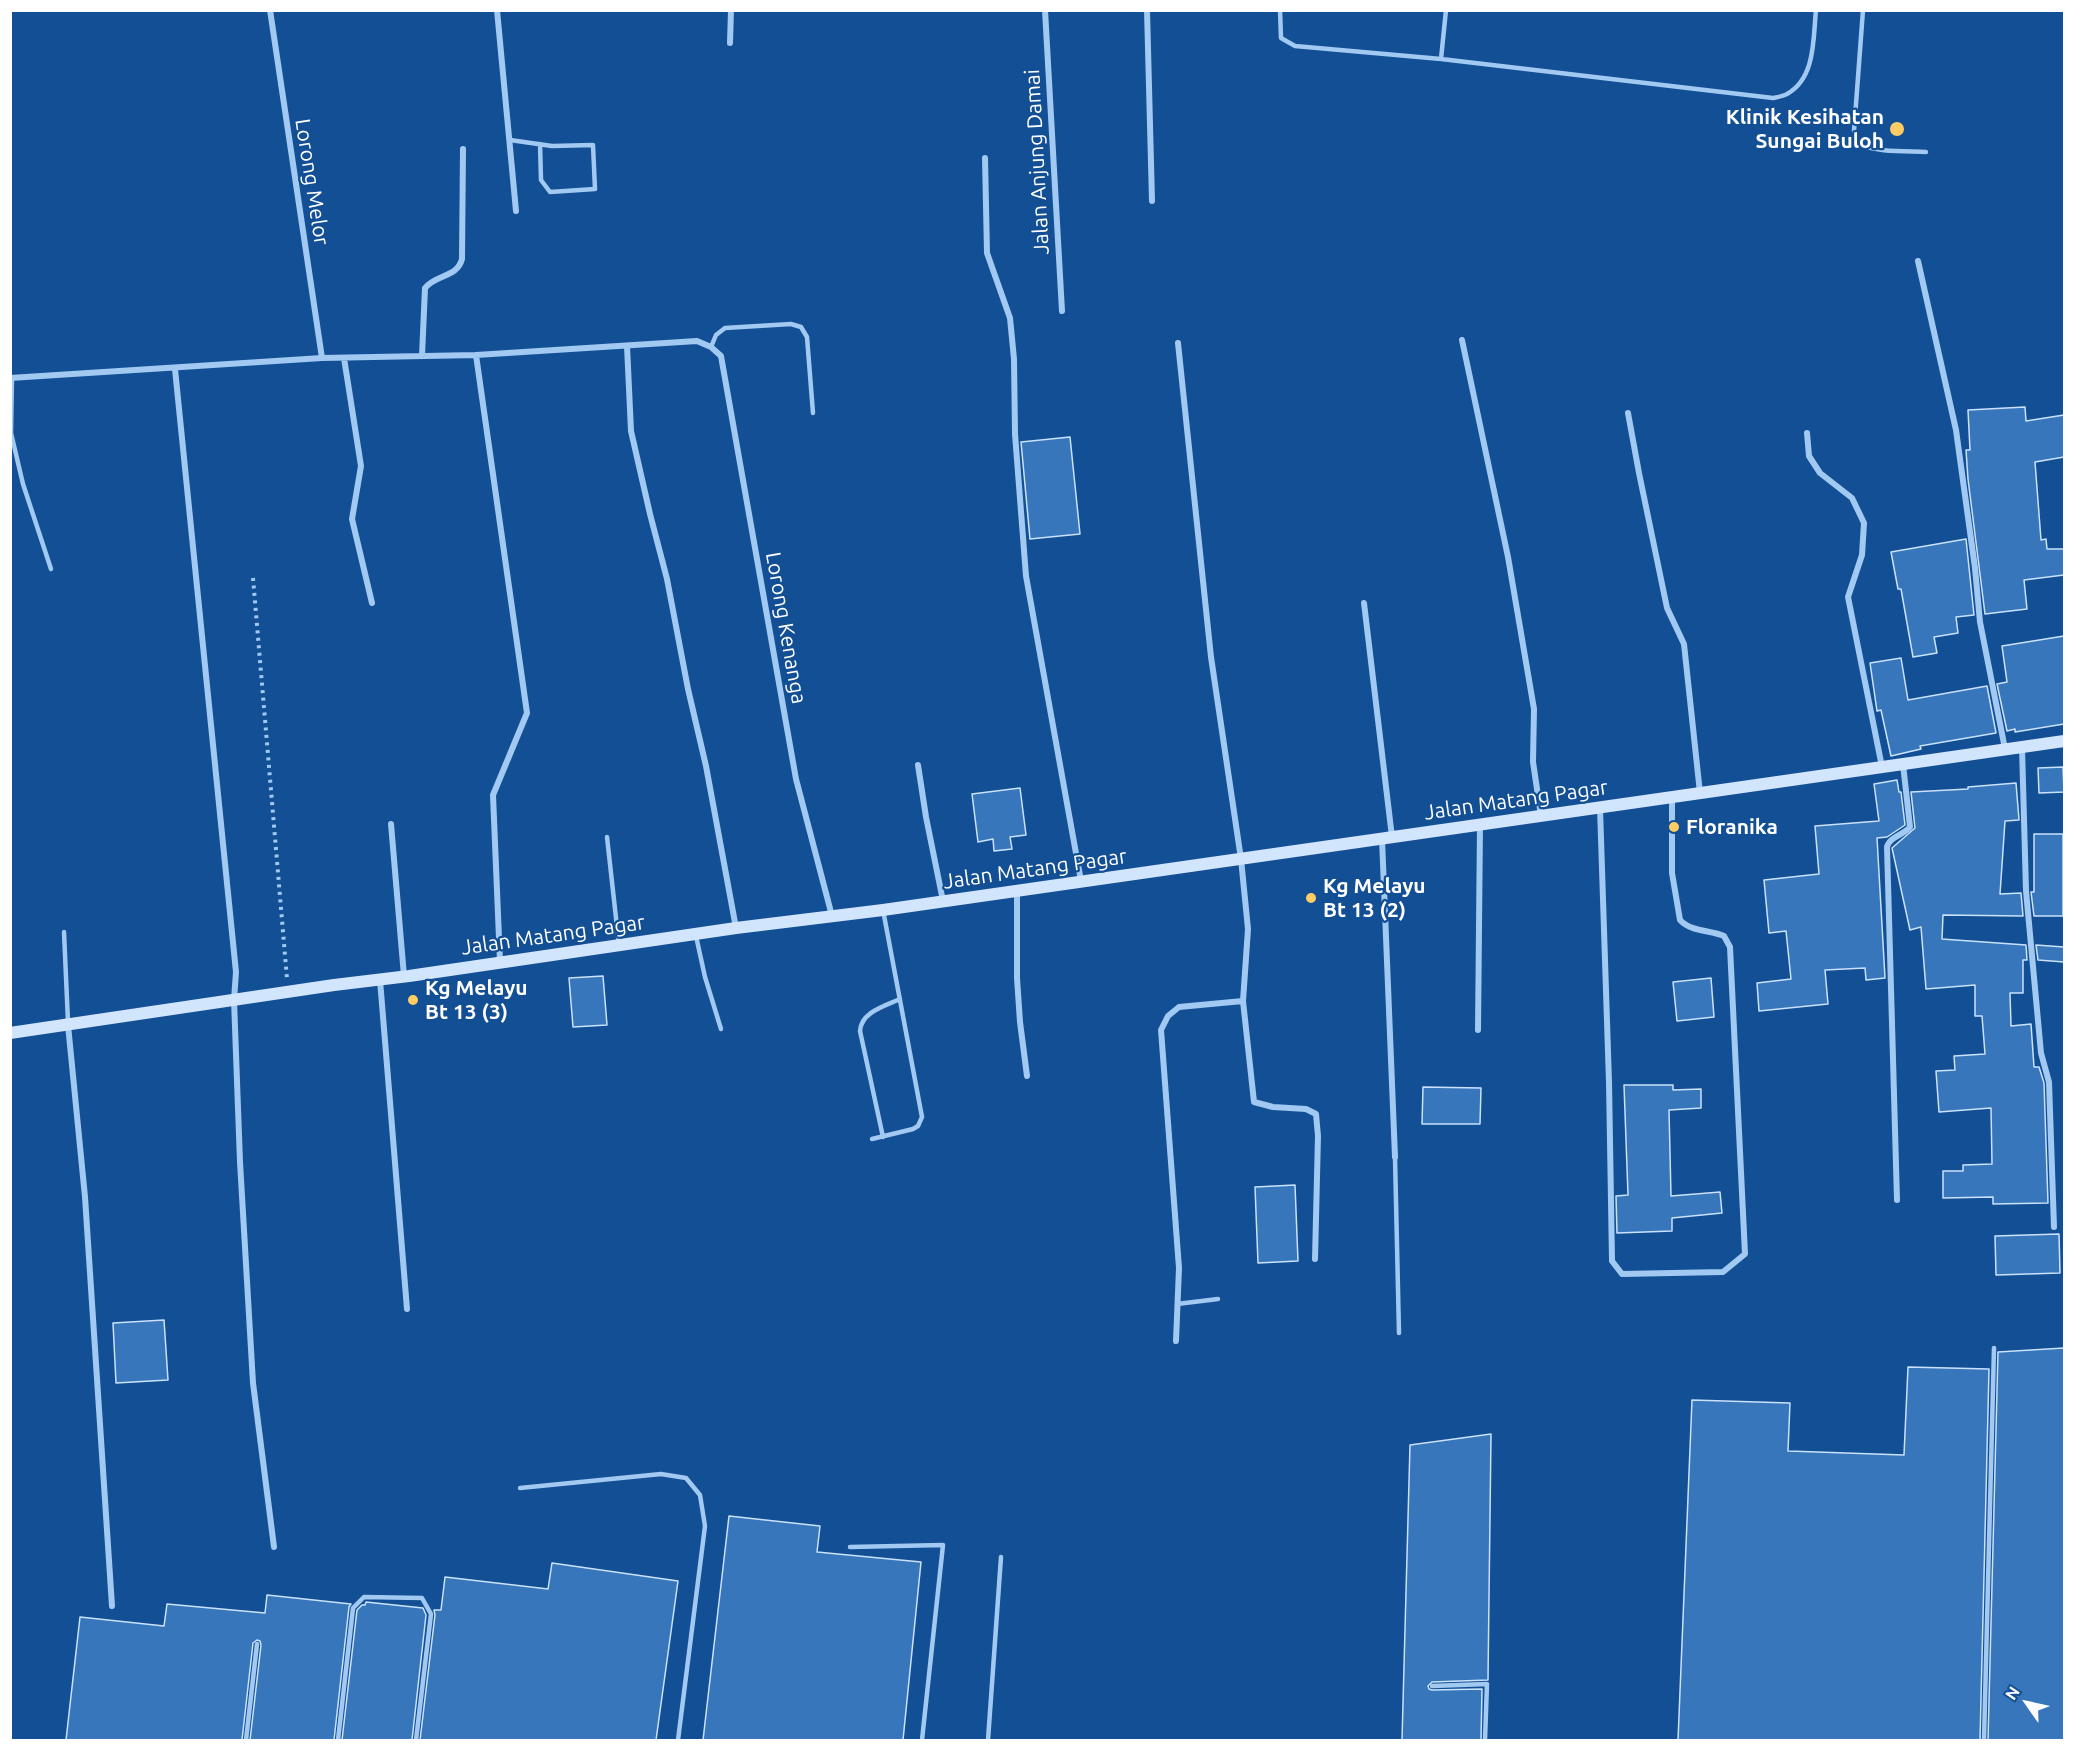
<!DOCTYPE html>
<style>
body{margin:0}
#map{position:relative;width:2075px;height:1751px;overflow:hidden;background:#134f94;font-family:Ubuntu,sans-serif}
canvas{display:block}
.frame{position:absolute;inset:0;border:12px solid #fff;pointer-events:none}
.north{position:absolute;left:1997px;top:1673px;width:60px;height:60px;-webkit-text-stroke:4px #134f94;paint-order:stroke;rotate:304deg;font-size:16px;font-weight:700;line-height:24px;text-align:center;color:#fff}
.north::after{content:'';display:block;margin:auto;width:21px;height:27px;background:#fff;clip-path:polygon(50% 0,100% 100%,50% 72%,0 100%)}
</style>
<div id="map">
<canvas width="2075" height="1751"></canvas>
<div class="frame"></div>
<div class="north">N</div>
</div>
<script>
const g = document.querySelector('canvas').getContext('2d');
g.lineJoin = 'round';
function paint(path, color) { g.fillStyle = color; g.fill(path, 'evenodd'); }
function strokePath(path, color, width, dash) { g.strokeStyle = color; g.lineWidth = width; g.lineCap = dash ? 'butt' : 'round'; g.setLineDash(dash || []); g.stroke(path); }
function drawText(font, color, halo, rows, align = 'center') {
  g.font = font + ' Ubuntu,sans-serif'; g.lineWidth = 4.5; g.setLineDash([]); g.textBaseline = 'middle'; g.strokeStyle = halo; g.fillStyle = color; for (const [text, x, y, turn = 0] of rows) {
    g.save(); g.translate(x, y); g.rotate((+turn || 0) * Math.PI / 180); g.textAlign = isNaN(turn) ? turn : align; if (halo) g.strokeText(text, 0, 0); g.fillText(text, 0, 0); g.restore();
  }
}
const building = new Path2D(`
 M2025,407L2026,421L2064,415V457L2035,462L2041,540L2046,539L2047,549H2064V575L2024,580L2027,609L1985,614L1968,479L1966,450H1970L1968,410Z
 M1070,437L1080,534L1030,539L1021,442Z
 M1966,539L1974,615L1956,617L1958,633L1934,637L1937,653L1913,657L1901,589H1898L1891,552Z
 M2064,636V724L2015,732V729L2007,731L1997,684L2007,682L2002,646Z
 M1901,658L1908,700L1987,686L1996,733L1920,746L1921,749L1891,756L1881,710L1877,711L1870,663Z
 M2063,767L2064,792L2039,793L2038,768Z
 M1897,780L1899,792H1901L1905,825L1887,837L1877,838L1885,978L1866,980L1865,968L1825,970L1828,1004L1759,1011L1757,983L1791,979L1786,931L1769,933L1764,880L1819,874L1815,826L1879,821L1874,784Z
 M2016,783L2019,820L2005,821L2000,894L2021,893L2023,916L1943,915L1942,939L2026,945L2027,960H2023V993H2010L2011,1026L2031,1024L2034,1067H2039L2044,1083L2048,1203L1993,1204V1197L1943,1198V1171H1963V1165L1992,1164L1991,1108L1939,1112L1936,1071L1955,1070L1954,1056L1985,1054L1982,1016H1975V985L1926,989L1921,927L1910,930L1892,848L1915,828L1911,792L1968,789V787Z
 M1020,788L1026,835L1010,837L1012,849L994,851L993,839L978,842L972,794Z
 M2034,834H2063V916H2034L2031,892H2034Z
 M2036,945L2064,947V962L2038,960Z
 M603,976L607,1025L573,1027L569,978Z
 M1711,978L1714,1017L1677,1021L1673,982Z
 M1624,1085H1673V1090L1701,1089V1108L1669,1110L1671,1196L1720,1192L1722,1213L1672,1218V1231L1617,1233L1616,1196L1628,1195Z
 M1423,1087L1481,1088L1480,1124H1422Z
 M1295,1185L1298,1261L1258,1263L1255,1187Z
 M2059,1234L2060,1273L1996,1275L1995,1236Z
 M164,1320L168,1380L116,1383L113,1323Z
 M2064,1348V1740H1988L1998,1352Z
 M1908,1367L1989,1369L1980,1740H1678L1692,1400L1790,1403L1788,1451L1904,1455Z
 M1491,1434L1488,1680L1432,1682L1428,1686L1429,1689L1432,1690L1482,1689L1481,1740H1402L1410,1445Z
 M729,1516L820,1526L817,1552L921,1562L903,1740H703Z
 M552,1563L678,1581L656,1740H420L435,1615L434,1610H441L445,1577L548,1589Z
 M267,1595L351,1604L349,1607L334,1740H250L261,1645L260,1641L257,1640L253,1643L242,1740H66L80,1617L164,1626L167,1604L265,1613Z
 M366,1602L423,1608L426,1615L412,1740H342L357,1610L362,1605H365Z`);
const path = new Path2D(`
 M253,578L287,979`);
const service = new Path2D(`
 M1280,10L1281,38L1295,46L1441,59L1773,98C1778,97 1784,96 1787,94C1816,78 1813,38 1816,10
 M1863,10L1854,131C1856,137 1857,141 1861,144C1874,153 1910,151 1926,152
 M1441,59L1446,10
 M510,140L552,146L593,145L595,189L550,192L541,180L540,144
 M711,347L716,335L725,328L791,324L801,327L807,337L813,413
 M12,378L11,433L23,484L51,569
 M607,837L619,945
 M64,932L68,1022
 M696,936L705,977L721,1029
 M883,1137L860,1031C861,1012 885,1006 900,999
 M872,1139L913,1129L918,1126L922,1117L883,910
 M1395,1157L1399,1333
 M1177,1304L1218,1299
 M520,1488L661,1474L686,1478L700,1495L705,1526L678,1740
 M850,1547L943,1545L922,1740
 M1432,1686L1487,1684L1485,1740
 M246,1740L257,1644
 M338,1740L353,1608L364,1597L422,1598L431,1614L416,1740
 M988,1740L1001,1557
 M1984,1740L1994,1348`);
const minor = new Path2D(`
 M270,10L322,358
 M497,10L516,211
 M1045,10L1062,311
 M1147,10L1152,201
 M730,43L731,10
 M985,158L987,253L1010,318L1014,359L1015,434L1026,576L1081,881
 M1918,261L1956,430L1975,568L1980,622L2005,749
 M1462,340L1508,557L1534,709L1533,762L1541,816
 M1178,343L1211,657L1241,859L1248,929L1243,1001L1254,1102L1273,1107L1306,1109L1316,1114L1318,1136L1315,1259
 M627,346L631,431L650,514L667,579L688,689L706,766L736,928
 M476,355L527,713L493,795L500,962
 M422,356L425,288C436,274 457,278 462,259L463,149
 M344,358L361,466L352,519L372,603
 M175,369L236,972L234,1000L240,1162L253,1383L274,1547
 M10,378L322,358L476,355L697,341L711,347L721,356L796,779L832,916
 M1628,413L1639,473L1667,608L1684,644L1700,793
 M1807,433L1809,456L1820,473L1852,498L1864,523L1862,555L1848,597L1882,767
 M1364,603L1392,837
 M2022,747L2026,891L2041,1053L2049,1082L2054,1227
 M918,765L926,817L943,901
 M1600,808L1609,1082L1612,1261L1622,1274L1723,1272L1745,1254L1730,947L1724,936C1710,930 1691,932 1680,920L1672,873V797
 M391,824L404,976
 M1382,839L1395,1157
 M1017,891V978L1020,1022L1027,1076
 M380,980L407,1309
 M68,1025L85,1197L112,1606
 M1478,1030L1480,825
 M1897,1200L1887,847C1890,836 1904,835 1910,827L1903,764
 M1176,1341L1179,1268L1161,1030L1168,1016L1179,1007L1243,1001`);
const secondary = new Path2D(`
 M10,1033L334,985L409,976L736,928L883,910L2064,741`);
const markers = [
 [1897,129,8,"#ffcd63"],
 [1674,827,6,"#ffcd63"],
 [1311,898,6,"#ffcd63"],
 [413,1000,6,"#ffcd63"]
];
const poiNames = [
 ["Klinik Kesihatan",1884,117,"right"],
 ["Sungai Buloh",1884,141,"right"],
 ["Floranika",1686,827],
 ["Kg Melayu",1323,886],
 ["Bt 13 (2)",1323,910],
 ["Kg Melayu",425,988],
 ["Bt 13 (3)",425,1012]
];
const streetNames = [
 ["Jalan Anjung Damai",1037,162,-93],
 ["Lorong Melor",312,182,81],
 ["Lorong Kenanga",786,628,80],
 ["Jalan Matang Pagar",1516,800,-8],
 ["Jalan Matang Pagar",1035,869,-8],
 ["Jalan Matang Pagar",553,935,-8]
];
paint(building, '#3776bb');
strokePath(building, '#cae2fd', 1.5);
strokePath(path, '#a2c9f2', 4, [3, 4.5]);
strokePath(service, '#a2c9f2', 4.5);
strokePath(minor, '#a2c9f2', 6);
strokePath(secondary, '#d1e5fc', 12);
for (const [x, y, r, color] of markers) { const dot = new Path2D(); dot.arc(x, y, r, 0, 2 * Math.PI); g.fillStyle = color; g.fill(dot); strokePath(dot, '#134f94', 2); }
drawText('bold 21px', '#fff', '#134f94', poiNames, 'left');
drawText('21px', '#fff', '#134f94', streetNames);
</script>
